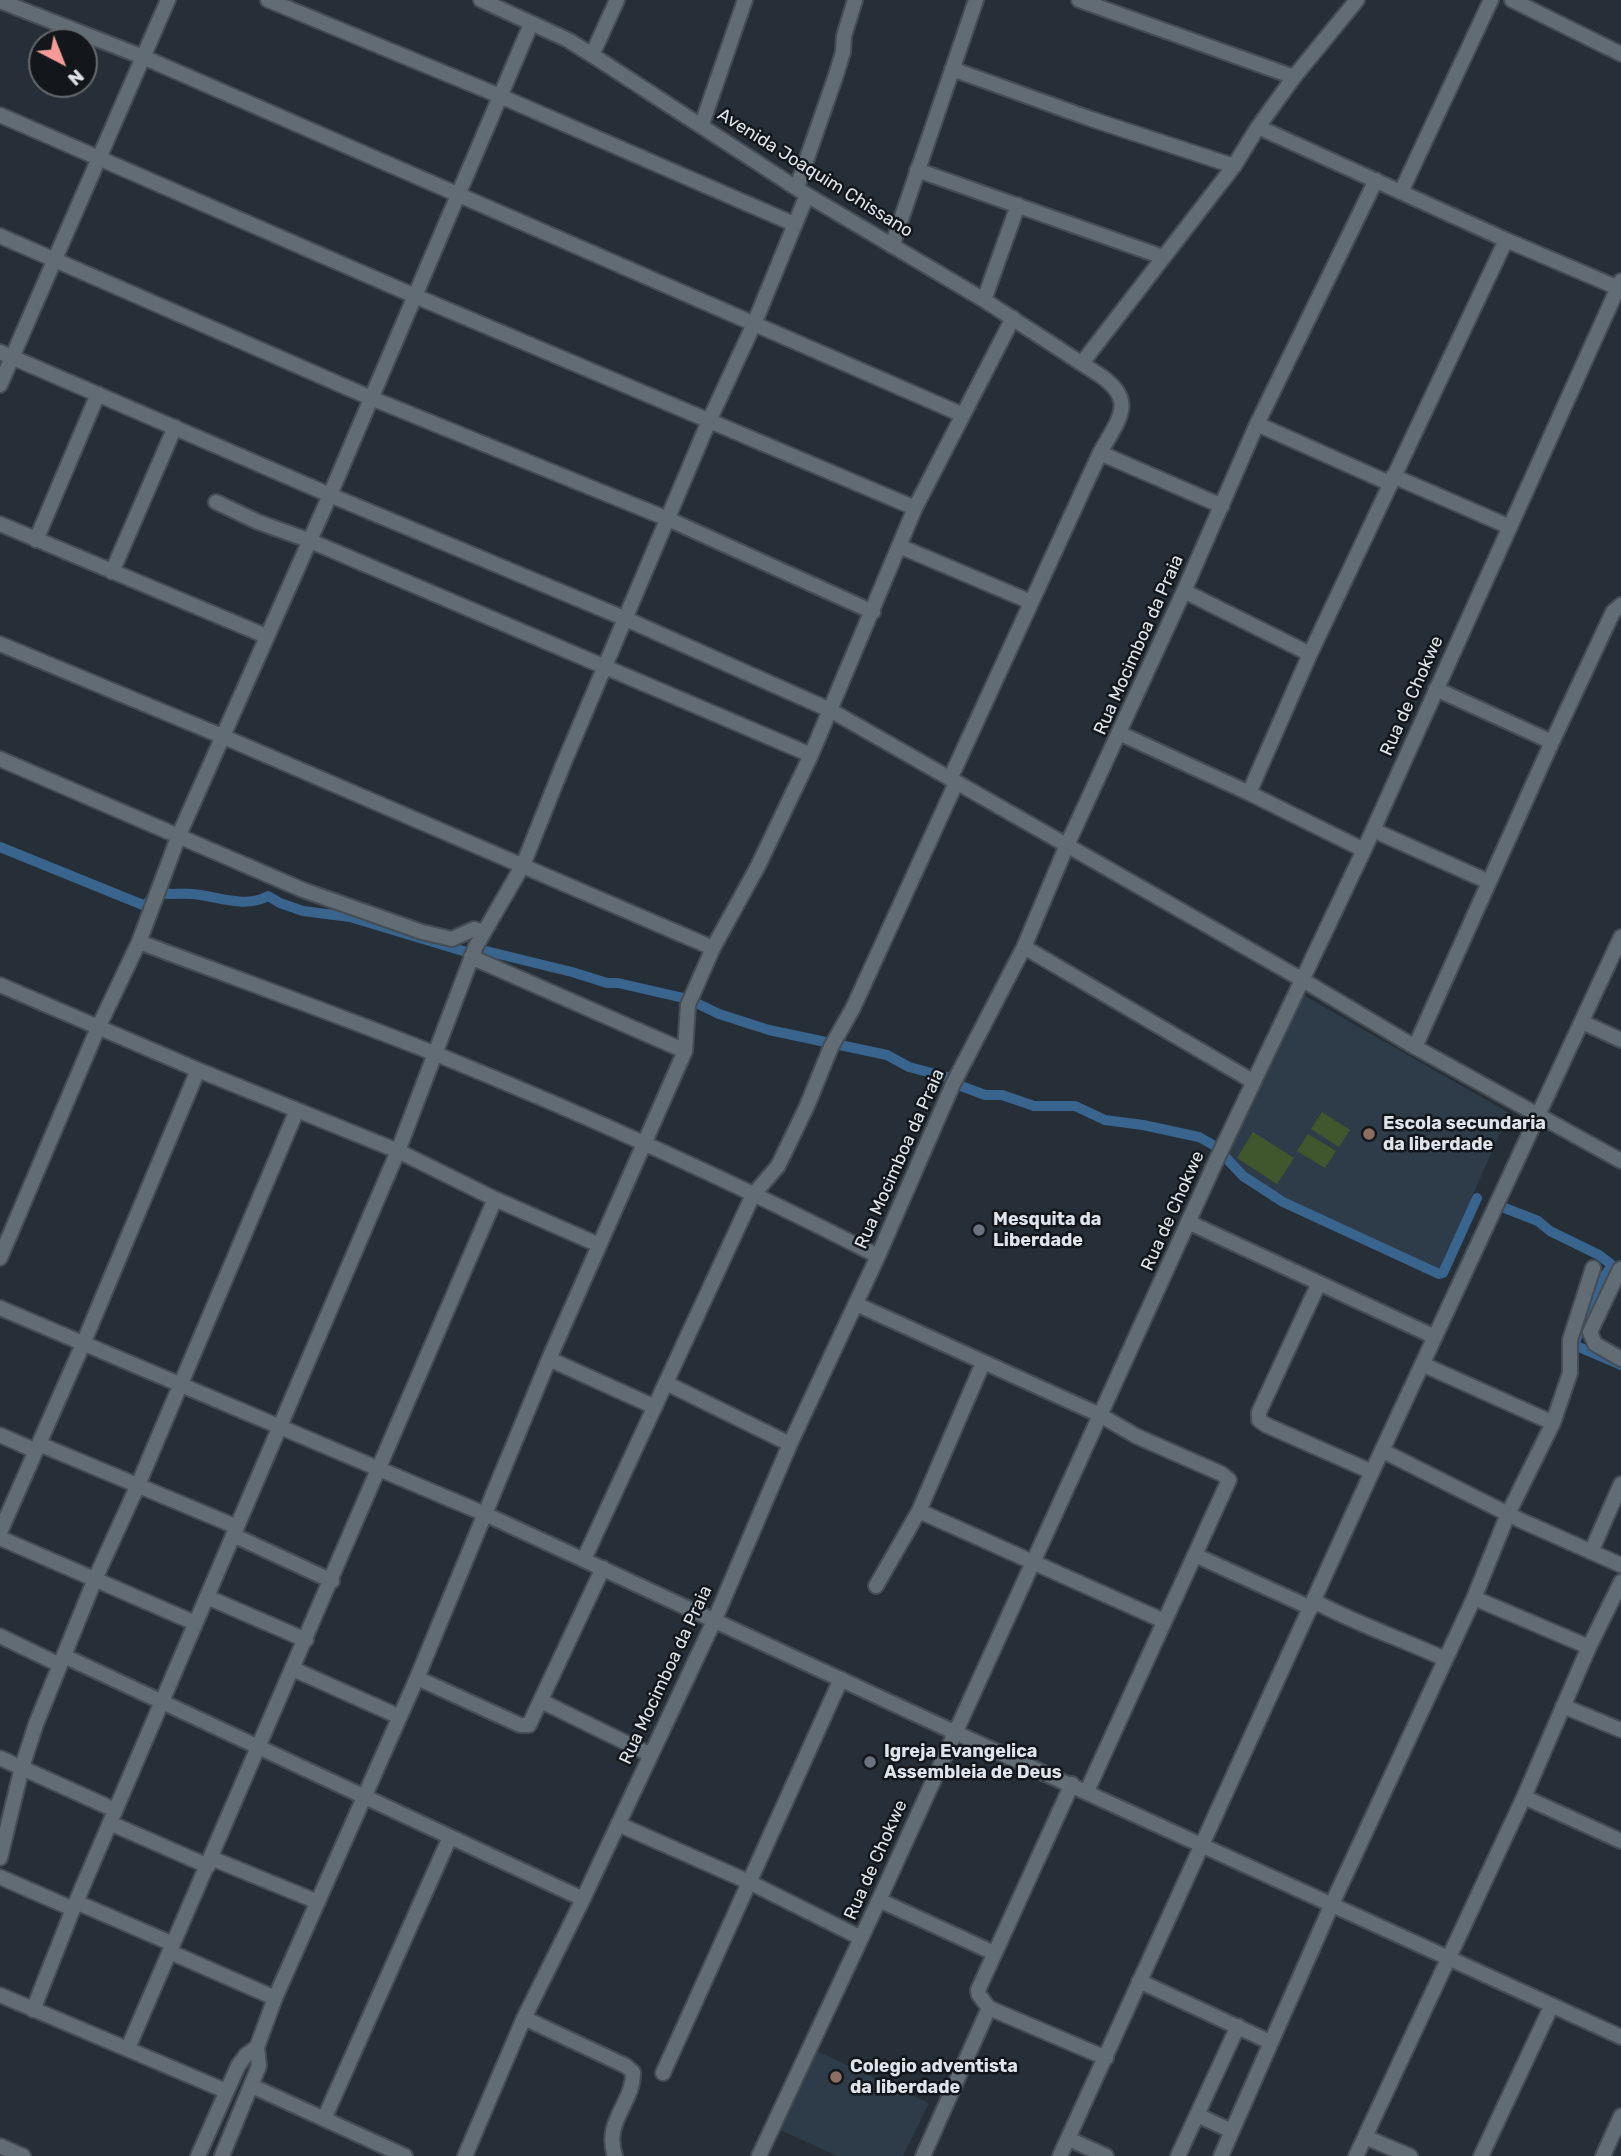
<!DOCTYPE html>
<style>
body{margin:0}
#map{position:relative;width:1621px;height:2156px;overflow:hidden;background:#262f38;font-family:Rubik,sans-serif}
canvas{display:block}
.north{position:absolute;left:28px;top:28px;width:70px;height:70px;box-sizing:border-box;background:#13171b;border:2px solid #64696d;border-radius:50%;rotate:138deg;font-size:19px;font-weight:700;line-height:28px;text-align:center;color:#dee4e9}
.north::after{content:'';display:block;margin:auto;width:24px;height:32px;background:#f59c96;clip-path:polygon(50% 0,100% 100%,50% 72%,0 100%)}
</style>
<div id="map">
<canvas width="1621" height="2156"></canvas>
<div class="north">N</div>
</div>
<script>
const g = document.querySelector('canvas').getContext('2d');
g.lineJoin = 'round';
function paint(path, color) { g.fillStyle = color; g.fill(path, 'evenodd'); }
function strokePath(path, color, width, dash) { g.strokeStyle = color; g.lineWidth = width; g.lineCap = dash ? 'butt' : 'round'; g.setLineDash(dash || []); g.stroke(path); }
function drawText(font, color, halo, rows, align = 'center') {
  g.font = font + ' Rubik,sans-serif'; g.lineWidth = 5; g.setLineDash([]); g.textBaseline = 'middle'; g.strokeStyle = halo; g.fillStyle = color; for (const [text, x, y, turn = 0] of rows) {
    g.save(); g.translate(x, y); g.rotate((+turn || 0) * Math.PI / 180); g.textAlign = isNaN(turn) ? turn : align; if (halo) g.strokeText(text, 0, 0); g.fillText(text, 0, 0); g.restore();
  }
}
const built = new Path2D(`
 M1303,995L1509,1113L1438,1273L1299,1209L1248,1177L1228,1155Z
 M814,2050L929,2103L903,2156H837L776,2128Z`);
const green = new Path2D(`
 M1322,1112L1350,1130L1339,1147L1311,1129Z
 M1253,1132L1294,1158L1277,1184L1237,1158Z
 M1308,1134L1336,1151L1325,1168L1297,1151Z`);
const canal = new Path2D(`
 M0,847L143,905L148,903L153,895
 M160,893C171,895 182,893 193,894C217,896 245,909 268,896L280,903L303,911L350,917L473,954L486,951L572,972L607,983H618L688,999L719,1014L769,1030L887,1055L909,1067L947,1077L961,1086L985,1095H1002L1034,1106H1075L1105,1120L1143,1125L1199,1137L1215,1146L1243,1176L1283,1202L1439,1274L1443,1273L1477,1198
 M1497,1205L1538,1221L1550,1231L1599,1255L1612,1265L1595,1290L1574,1345L1621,1365`);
const minor = new Path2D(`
 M268,0L500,96L794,224
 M481,0L568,40L592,55L807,195L984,300L1101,376C1138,402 1117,421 1100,453L950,779
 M1079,0L1294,77
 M1512,0L1621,54
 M0,1L143,57L963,415
 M592,55L617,0
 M952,69L1091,119L1234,166
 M0,115L415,296L915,508
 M702,124L745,0
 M1258,127L1506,240L1621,289
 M917,170L1163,257
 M797,187L836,75L843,52L844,36L855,0
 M1401,192L1491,0
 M0,236L371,398L668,519L873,612
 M892,246L976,0
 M984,300L1018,205
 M0,352L330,495L626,619L830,710L1301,979L1415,1047L1621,1161
 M1082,363L1234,166L1258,127L1294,77L1357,0
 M0,385L168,0
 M1257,424L1389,483
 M1100,453L1222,506
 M1393,476L1510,527
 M216,502L258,522L308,540L811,755
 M0,524L266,636
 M36,540L98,394
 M899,546L1031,602
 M112,572L175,427
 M1184,591L1310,654
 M0,644L224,737L713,948
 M1436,689L1552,742
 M1119,733L1249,793L1364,850
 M0,759L303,890L422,932L452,939L474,929L484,932
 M1249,793L1310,654L1506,240
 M1373,830L1489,882
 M139,942C238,979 338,1015 436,1054C586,1115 734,1182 878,1256
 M1024,947L1254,1082
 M471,957L685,1051
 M0,985L198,1070L398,1151L495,1199L599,1245
 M1582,1022L1621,1040
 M1415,1047L1552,742L1613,612L1621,605
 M1188,1222L1435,1337
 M0,1258L98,1028L139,942L179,835L330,495L531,24
 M1620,1269L1590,1332L1595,1344L1621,1359
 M1318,1285L1259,1412V1420L1266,1425L1372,1472
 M856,1304L1100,1415L1136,1436L1222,1474L1229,1480L1087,1791
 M0,1308L485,1514L954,1732L1621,2037
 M549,1359L655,1407
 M1422,1364L1553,1423
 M666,1383L790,1444
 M0,1435L36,1451
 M39,1444L237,1527
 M1383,1451L1522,1521L1621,1565
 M919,1511L1164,1621
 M0,1532L83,1344L198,1070
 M233,1535L332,1581
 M0,1538L195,1623
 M1591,1552L1621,1484
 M1195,1555L1311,1608
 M584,1559L753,1195L778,1166L807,1106L831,1047L853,1008L956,783
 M876,1586L919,1511L983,1363
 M207,1597L306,1640
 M1474,1598L1589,1647
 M1314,1601C1356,1624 1402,1639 1445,1659
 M0,1636L60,1665
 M64,1656L583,1899
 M293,1669L400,1717
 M417,1678L520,1725H529L603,1568
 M541,1701L651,1755
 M1563,1706L1621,1730
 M0,1758L115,1810
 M1072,1784L978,1990L979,1995L989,2008L1106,2058
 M1524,1797L1621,1841
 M110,1823L208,1866
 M618,1824L749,1882L861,1938
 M0,1858L22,1767L36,1724L95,1579L138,1485L297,1110
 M211,1858L318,1902
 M0,1877L73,1909
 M879,1900L994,1953
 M76,1902L173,1944
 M170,1952L275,1998
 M1139,1981L1270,2042
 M0,1995L226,2091
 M33,2010L73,1909L398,1151L476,946L523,865L563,765L709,421L754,324L807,195
 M524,2018L626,2066L633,2072C634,2103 603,2121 615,2156
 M128,2048L495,1199
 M663,2073L841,1679
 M252,2086L405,2156
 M1197,2115L1232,2131
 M324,2119L450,1837
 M1365,2137L1410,2156
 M1069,2139L1106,2156
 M0,2146L23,2156
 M198,2156L238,2066L246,2055L257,2047
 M222,2156L259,2066L257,2047L275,1998L417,1678L549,1359L685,1051L688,1005L713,948L758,866L811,755L915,508L1013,318
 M465,2156L524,2018L583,1899L715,1619L790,1444L878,1256L953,1084L1024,947L1067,845L1184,591L1257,424L1376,180
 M759,2156L879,1900L1216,1161L1364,850L1621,281
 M923,2156L989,2008
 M1060,2156L1372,1472L1621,937
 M1178,2156L1238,2026
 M1221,2156L1332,1904L1474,1598L1508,1514L1553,1423L1570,1373V1340L1593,1268
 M1356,2156L1524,1797L1589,1647L1621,1582
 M1481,2156L1552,2005
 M1603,2156L1621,2116`);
const markers = [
 [1369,1134,7,"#8d6e63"],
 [979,1230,7,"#6b7280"],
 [870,1762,7,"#6b7280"],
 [836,2077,7,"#8d6e63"]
];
const streetNames = [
 ["Avenida Joaquim Chissano",815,173,32],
 ["Rua Mocimboa da Praia",1139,645,-66],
 ["Rua de Chokwe",1412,696,-66],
 ["Rua Mocimboa da Praia",900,1159,-66],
 ["Rua de Chokwe",1173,1211,-66],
 ["Rua Mocimboa da Praia",666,1675,-65],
 ["Rua de Chokwe",876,1860,-66]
];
const poiNames = [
 ["Escola secundaria",1383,1124],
 ["da liberdade",1383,1145],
 ["Mesquita da",993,1220],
 ["Liberdade",993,1241],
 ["Igreja Evangelica",884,1752],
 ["Assembleia de Deus",884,1773],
 ["Colegio adventista",850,2067],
 ["da liberdade",850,2088]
];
paint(built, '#2e3c49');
paint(green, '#40572d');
strokePath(canal, '#38648e', 10);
strokePath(minor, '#454c54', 18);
strokePath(minor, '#616c75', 14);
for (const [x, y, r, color] of markers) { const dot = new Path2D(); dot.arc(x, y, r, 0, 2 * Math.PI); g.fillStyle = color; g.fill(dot); strokePath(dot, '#13171b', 2.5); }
drawText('18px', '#dee4e9', '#13171b', streetNames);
drawText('bold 18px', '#dee4e9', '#13171b', poiNames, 'left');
</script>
